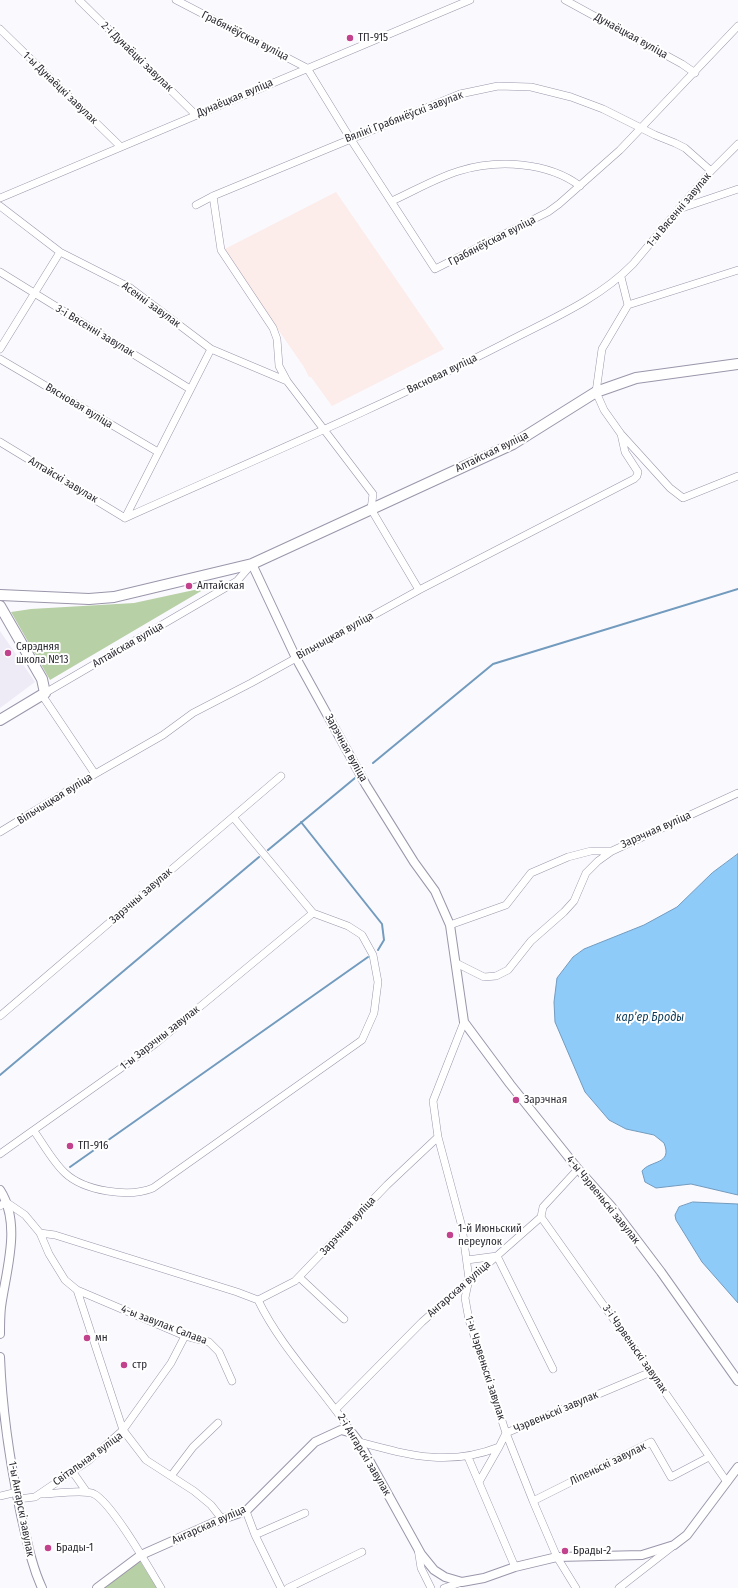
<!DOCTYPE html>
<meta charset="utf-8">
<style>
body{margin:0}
canvas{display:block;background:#faf9fe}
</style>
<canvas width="738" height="1588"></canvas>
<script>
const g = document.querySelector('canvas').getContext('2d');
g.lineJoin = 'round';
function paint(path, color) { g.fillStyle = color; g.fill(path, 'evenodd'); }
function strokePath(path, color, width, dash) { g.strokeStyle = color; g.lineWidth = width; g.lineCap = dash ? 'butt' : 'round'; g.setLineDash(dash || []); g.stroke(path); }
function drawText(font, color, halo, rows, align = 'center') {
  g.font = font + ' "Fira Sans Condensed",sans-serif'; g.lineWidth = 4; g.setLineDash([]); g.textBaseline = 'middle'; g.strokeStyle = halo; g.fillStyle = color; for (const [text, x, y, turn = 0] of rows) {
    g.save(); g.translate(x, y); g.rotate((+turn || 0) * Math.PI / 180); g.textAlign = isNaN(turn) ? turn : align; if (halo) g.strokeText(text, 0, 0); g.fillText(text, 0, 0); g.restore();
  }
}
const industrial = new Path2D(`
 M336,192L444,349L332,406L311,377H309L304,367L223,250Z`);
const built = new Path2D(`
 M0,631L35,682L0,708Z`);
const green = new Path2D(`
 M208,587L50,680L11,612L31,609L134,603Z
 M139,1559L157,1588H102Z`);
const water = new Path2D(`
 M738,854V1195L691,1184L656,1188L645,1182L642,1171C650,1160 673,1165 664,1143L654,1135L626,1129L609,1120L585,1092L555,1022L554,1002L557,978L573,957L584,949L644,925L677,907L712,873Z
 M693,1202L738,1204V1303L702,1262L676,1220L675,1215L679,1207Z`);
const stream = new Path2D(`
 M373,763L493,664L738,589
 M301,822L382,924L384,940L378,950
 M268,850L355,778
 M0,1075L259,857
 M70,1167L368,957`);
const minor = new Path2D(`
 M79,0L196,115
 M176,0L307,68L350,138L435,269L548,212L559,204L620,150L738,26
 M565,0L682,64L695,73
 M0,29L120,146
 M213,196L221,250L273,328L277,339L279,366L287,381L373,494L371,509L419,590
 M0,198L470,0
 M392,201C414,191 436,178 459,171C498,159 548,162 580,186
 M196,205L213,196L460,94L498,86L531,87L571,97L603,109L655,135L675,143L685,148L711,171
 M0,206L60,252L129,287L211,349L287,381
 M679,209L738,189
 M0,272L190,389
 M621,277L628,305L738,270
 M628,305L602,349L596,392L604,410L621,434L670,488L683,498L738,476
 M0,349L60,252
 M0,359L158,452
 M0,442L125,518
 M125,518C252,461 381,407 505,343C549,320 598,300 633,264L711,171L738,144
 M125,518L211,349
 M45,693L237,581L252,564
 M42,695L95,774
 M0,832L95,774L163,735L193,713L251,683L419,590L634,479L637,476L638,472L625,452L621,434
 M450,925L506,905L531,873L568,857L591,851H612L738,793
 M456,963L484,977L496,976L508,970L531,941L564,912L574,901L586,873L598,861L612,851
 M0,1016L281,776
 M34,1131C44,1145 53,1162 65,1173C84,1191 129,1198 153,1188L362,1040L374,1013L378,982L373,955L362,935L348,926L313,913L233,817
 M438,1137L462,1227L469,1279L465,1298L469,1320L506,1433L533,1501L557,1557L576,1588
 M0,1154L155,1044L313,913
 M0,1206L6,1202L25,1215L40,1233L49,1254L65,1280L77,1290L123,1430
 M541,1217L651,1372L727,1482
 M40,1233L55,1235L237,1292L258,1300L295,1281L387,1185L438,1137L433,1101L464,1022
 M467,1260L497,1256L553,1369
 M299,1277L344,1319
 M77,1290L185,1336L209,1342L219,1352L232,1381
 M258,1300C281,1348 322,1388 352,1433
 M336,1409L422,1322L541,1217L543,1207L578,1169
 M123,1430L171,1363L185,1336
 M359,1442C408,1455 449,1467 499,1447L506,1433L651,1372
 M468,1457L515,1567
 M72,1471L86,1491
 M171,1476L193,1447L218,1423
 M479,1482L499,1447
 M40,1494C51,1494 86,1489 94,1494C112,1503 149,1568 161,1588
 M0,1496L17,1492
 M18,1499L35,1497L88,1461L123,1430L146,1460L194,1491L211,1505L222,1519
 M533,1501L651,1442L671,1477L709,1457
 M246,1511L255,1535L281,1588
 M255,1535L305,1513
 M418,1549L421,1568L431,1588
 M288,1588L362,1552
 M444,1588L462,1582
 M619,1588L673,1546`);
const tertiary = new Path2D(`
 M252,564L296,658L366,785L414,862L435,891L450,925L464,1022L510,1084L578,1169L611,1206L661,1272L738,1381
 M0,1190C22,1224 6,1270 1,1307C0,1316 0,1325 0,1334
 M0,1357C2,1410 10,1463 21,1515C27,1540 31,1564 42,1588
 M97,1588L141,1555L222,1519L246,1511L315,1442L341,1430L352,1433L359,1442L421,1554L434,1570L445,1577L462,1582L484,1578L515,1567L557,1557L642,1555L674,1545L687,1535L738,1467`);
const secondary = new Path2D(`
 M0,595L89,599L114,597L252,564L513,444L596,392L636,378L738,364
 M0,606L42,679L45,693L0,720`);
const markers = [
 [350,38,4,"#c2428d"],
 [189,586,4,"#c2428d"],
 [8,653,4,"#c2428d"],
 [516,1100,4,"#c2428d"],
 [70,1146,4,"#c2428d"],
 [450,1235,4,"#c2428d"],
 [87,1338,4,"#c2428d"],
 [124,1365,4,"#c2428d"],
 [48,1548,4,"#c2428d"],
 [565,1551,4,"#c2428d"]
];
const streetNames = [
 ["Грабянёўская вуліца",245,36,27],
 ["Дунаёцкая вуліца",631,36,29],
 ["2-і Дунаёцкі завулак",137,57,44],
 ["1-ы Дунаёцкі завулак",60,88,44],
 ["Дунаёцкая вуліца",235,98,-23],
 ["Вялікі Грабянёўскі завулак",404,117,-21],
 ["1-ы Вясенні завулак",679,210,-50],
 ["Грабянёўская вуліца",492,241,-27],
 ["Асенні завулак",151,305,36],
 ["3-і Вясенні завулак",95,331,31],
 ["Вясновая вуліца",442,374,-26],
 ["Вясновая вуліца",79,406,31],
 ["Алтайская вуліца",492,452,-26],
 ["Алтайскі завулак",63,480,31],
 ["Вільчыцкая вуліца",335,636,-29],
 ["Алтайская вуліца",128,645,-30],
 ["Зарэчная вуліца",346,748,61],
 ["Вільчыцкая вуліца",55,799,-32],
 ["Зарэчная вуліца",656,830,-24],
 ["Зарэчны завулак",141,896,-41],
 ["1-ы Зарэчны завулак",160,1038,-38],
 ["4-ы Чэрвеньскі завулак",603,1200,51],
 ["Зарэчная вуліца",348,1226,-47],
 ["Ангарская вуліца",459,1289,-41],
 ["4-ы завулак Салава",164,1325,21],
 ["3-і Чэрвеньскі завулак",635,1349,55],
 ["1-ы Чэрвеньскі завулак",485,1368,72],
 ["Чэрвеньскі завулак",556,1412,-23],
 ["2-і Ангарскі завулак",364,1455,59],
 ["Світальная вуліца",88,1459,-36],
 ["Ліпеньскі завулак",608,1464,-26],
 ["1-ы Ангарскі завулак",21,1509,79],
 ["Ангарская вуліца",209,1525,-24]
];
const poiNames = [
 ["ТП-915",358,38],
 ["Алтайская",197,586],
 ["Сярэдняя",16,647],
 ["школа №13",16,660],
 ["Зарэчная",524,1100],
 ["ТП-916",78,1146],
 ["1-й Июньский",458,1229],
 ["переулок",458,1242],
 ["мн",95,1338],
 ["стр",132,1365],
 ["Брады-1",56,1548],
 ["Брады-2",573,1551]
];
const waterNames = [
 ["карʼер Броды",650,1018]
];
paint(industrial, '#fcecea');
paint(built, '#eeebf7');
paint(green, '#b8d0a6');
paint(water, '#8fcbf9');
strokePath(water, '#729bbe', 1);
strokePath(stream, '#729bbe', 2);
strokePath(minor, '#9b96aa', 8);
strokePath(tertiary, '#9b96aa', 10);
strokePath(secondary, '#9b96aa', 12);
strokePath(minor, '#fff', 7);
strokePath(tertiary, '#fff', 8);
strokePath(secondary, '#fff', 10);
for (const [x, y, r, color] of markers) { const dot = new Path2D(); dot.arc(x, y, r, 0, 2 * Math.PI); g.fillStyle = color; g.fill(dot); strokePath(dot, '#fff', 1.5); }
drawText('11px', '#2d2b33', '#fff', streetNames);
drawText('11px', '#2d2b33', '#fff', poiNames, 'left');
drawText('italic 12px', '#0b3a59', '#fff', waterNames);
</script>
